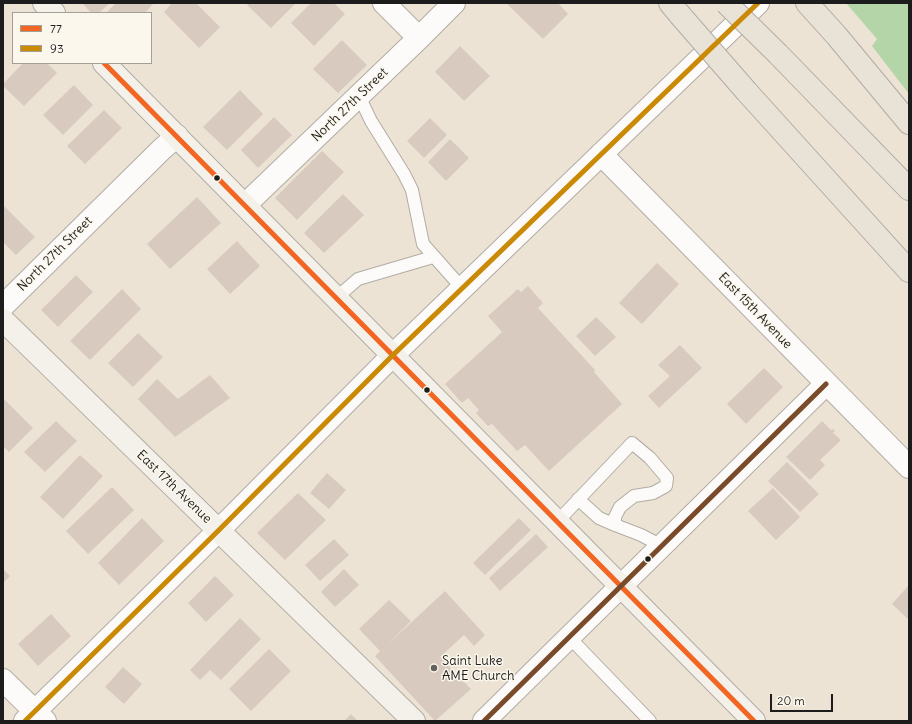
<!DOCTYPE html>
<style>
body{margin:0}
#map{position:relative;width:912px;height:724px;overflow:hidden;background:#ece3d5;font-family:Delius,sans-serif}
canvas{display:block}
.frame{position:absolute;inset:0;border:4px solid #1c1c1c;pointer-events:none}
.legend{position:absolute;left:12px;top:12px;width:140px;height:52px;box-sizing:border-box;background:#fbf7ec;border:1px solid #a29f99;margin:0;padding:5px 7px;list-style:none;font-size:12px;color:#1c1c1c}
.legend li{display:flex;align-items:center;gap:8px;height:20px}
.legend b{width:20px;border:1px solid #a29f99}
.scale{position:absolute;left:770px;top:694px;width:63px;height:18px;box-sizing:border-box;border:2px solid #1c1c1c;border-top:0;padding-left:5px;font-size:12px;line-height:14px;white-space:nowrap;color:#1c1c1c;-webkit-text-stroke:3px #fbf7ec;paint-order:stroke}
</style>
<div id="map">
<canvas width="912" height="724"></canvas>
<div class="frame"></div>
<ul class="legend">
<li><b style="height:5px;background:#f26522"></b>77</li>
<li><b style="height:5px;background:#cb8a06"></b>93</li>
</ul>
<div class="scale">20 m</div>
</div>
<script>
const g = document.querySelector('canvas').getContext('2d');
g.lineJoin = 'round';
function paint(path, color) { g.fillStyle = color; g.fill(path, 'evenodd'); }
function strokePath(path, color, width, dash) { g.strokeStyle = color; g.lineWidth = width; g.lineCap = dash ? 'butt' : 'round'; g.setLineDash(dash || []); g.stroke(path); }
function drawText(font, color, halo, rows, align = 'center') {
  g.font = font + ' Delius,sans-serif'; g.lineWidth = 3; g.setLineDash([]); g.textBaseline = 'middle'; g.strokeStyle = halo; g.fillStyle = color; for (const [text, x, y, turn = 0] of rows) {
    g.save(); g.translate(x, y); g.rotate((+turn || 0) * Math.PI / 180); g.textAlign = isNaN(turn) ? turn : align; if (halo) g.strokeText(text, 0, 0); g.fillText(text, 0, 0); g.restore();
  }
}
const green = new Path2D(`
 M846,3H909V94L872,46L877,39Z`);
const building = new Path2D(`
 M82,3H110L99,13H91Z
 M116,3H154L145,13H106Z
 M172,3H196L220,27L199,48L164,12Z
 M249,3H296L271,28L247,5Z
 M311,3H334L345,14L314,46L291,23Z
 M506,3H558L568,14L543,39Z
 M342,40L367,65L338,93L313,69Z
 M460,46L490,76L464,101L435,72Z
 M23,63H47L57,73L24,106L3,86V84Z
 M74,85L93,105L63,135L43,115Z
 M240,90L263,114L227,150L203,127Z
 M104,110L122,128L85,164L67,146Z
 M274,117L292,135L258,168L241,150Z
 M430,118L447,135L424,158L407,141Z
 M450,139L469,158L446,181L428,162Z
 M322,151L344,172L297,220L275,198Z
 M343,194L364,215L324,253L304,233Z
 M197,197L221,223L170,269L147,244Z
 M3,205L35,237L16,255L3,242Z
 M237,241L260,266L230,294L207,269Z
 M657,263L679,284L642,324L619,303Z
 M76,275L93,292L58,327L41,310Z
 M528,286L543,303L538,308L595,370L594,372L622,404L549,471L525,445L517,451L492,424L488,426L476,413L479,410L468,398L462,403L445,384L502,332L488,316L518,289L521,292Z
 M122,289L141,309L90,360L70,341Z
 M596,317L616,337L595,356L576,336Z
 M138,333L163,357L133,387L108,363Z
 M680,345L702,368L659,408L648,396L670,376L658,365Z
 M764,368L783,387L746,424L727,404Z
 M210,375L230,398L175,437L138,399L157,379L178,399Z
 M3,398L33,428L9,452L3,446Z
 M56,421L77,441L45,472L24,452Z
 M822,421L831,430L833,429L835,431L833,433L841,440L820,460L825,465L810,480L786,457Z
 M80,455L103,476L63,519L40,497Z
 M787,462L819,494L800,512L768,481Z
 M327,473L346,490L329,509L310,493Z
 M112,487L134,510L88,554L66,531Z
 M773,488L800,517L776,540L748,511Z
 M298,493L326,520L285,560L257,533Z
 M142,518L164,541L119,585L98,563Z
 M519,518L531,530L485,575L473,563Z
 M536,534L548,547L500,591L489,578Z
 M334,539L349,555L320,581L305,565Z
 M3,569L10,576L3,583Z
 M344,569L359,585L335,607L321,592Z
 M215,576L234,595L206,622L188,603Z
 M909,585V620L892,604Z
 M445,591L485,635L474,646L464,635L440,657L471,689L435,721L375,656L380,651L359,629L389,600L411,621L387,645Z
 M51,614L71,636L38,666L18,644Z
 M240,618L261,639L221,680L210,670L200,680L190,670Z
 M269,649L291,671L251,711L229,689Z
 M123,667L142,684L124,704L105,687Z
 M351,714L358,721H344Z`);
const lane = new Path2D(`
 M359,96L371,121L404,174L412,190L423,244L462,288
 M336,298L358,279L433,257
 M578,499L599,518L615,525
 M557,522L632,443L650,458L667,478L666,486L653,493L634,496L620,507L615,517V525L641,535L662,546
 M569,637L650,721`);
const street = new Path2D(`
 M384,3L419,38
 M601,154L909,467
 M245,205L419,38L454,3
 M3,306L162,149L177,136
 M3,680L45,721
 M25,721L219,530L392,356L758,3
 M484,721L826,384`);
const secondary = new Path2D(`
 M44,3L54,13
 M104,63L754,721
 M3,320L414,721`);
const highway = new Path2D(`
 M670,3L680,15
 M807,3L836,35L909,123
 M778,54L909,189
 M747,92L909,271`);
const highwayBridge = new Path2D(`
 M726,3L778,54
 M680,15L747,92`);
const bus1 = new Path2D(`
 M104,63L754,721`);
const bus2 = new Path2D(`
 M25,721L219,530L392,356L758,3`);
const bus3 = new Path2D(`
 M484,721L826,384`);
const markers = [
 [217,178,3.5,"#1c1c1c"],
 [427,390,3.5,"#1c1c1c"],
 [648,559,3.5,"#1c1c1c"],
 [434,668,4,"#65625d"]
];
const streetNames = [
 ["North 27th Street",350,105,-44],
 ["North 27th Street",55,254,-45],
 ["East 15th Avenue",755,311,46],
 ["East 17th Avenue",174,487,44]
];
const poiNames = [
 ["Saint Luke",442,661],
 ["AME Church",442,676]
];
paint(green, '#b4d5a7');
paint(building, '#d9cac0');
strokePath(lane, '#b2aca4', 14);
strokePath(street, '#b2aca4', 24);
strokePath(secondary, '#b2aca4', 24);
strokePath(highway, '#b2aca4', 24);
strokePath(lane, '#fcfbf9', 12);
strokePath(street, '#fcfbf9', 22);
strokePath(secondary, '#f4f1ea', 22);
strokePath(highway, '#e9e2d6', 22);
strokePath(highwayBridge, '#b2aca4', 24, []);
strokePath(highwayBridge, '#e9e2d6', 22);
strokePath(bus1, '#f26522', 5);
strokePath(bus2, '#cb8a06', 5);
strokePath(bus3, '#7a4b2a', 5);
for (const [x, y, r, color] of markers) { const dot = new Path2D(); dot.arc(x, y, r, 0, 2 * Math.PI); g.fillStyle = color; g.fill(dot); strokePath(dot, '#fbf7ec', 1.5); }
drawText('13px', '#1c1c1c', '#fbf7ec', streetNames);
drawText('13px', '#1c1c1c', '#fbf7ec', poiNames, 'left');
</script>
